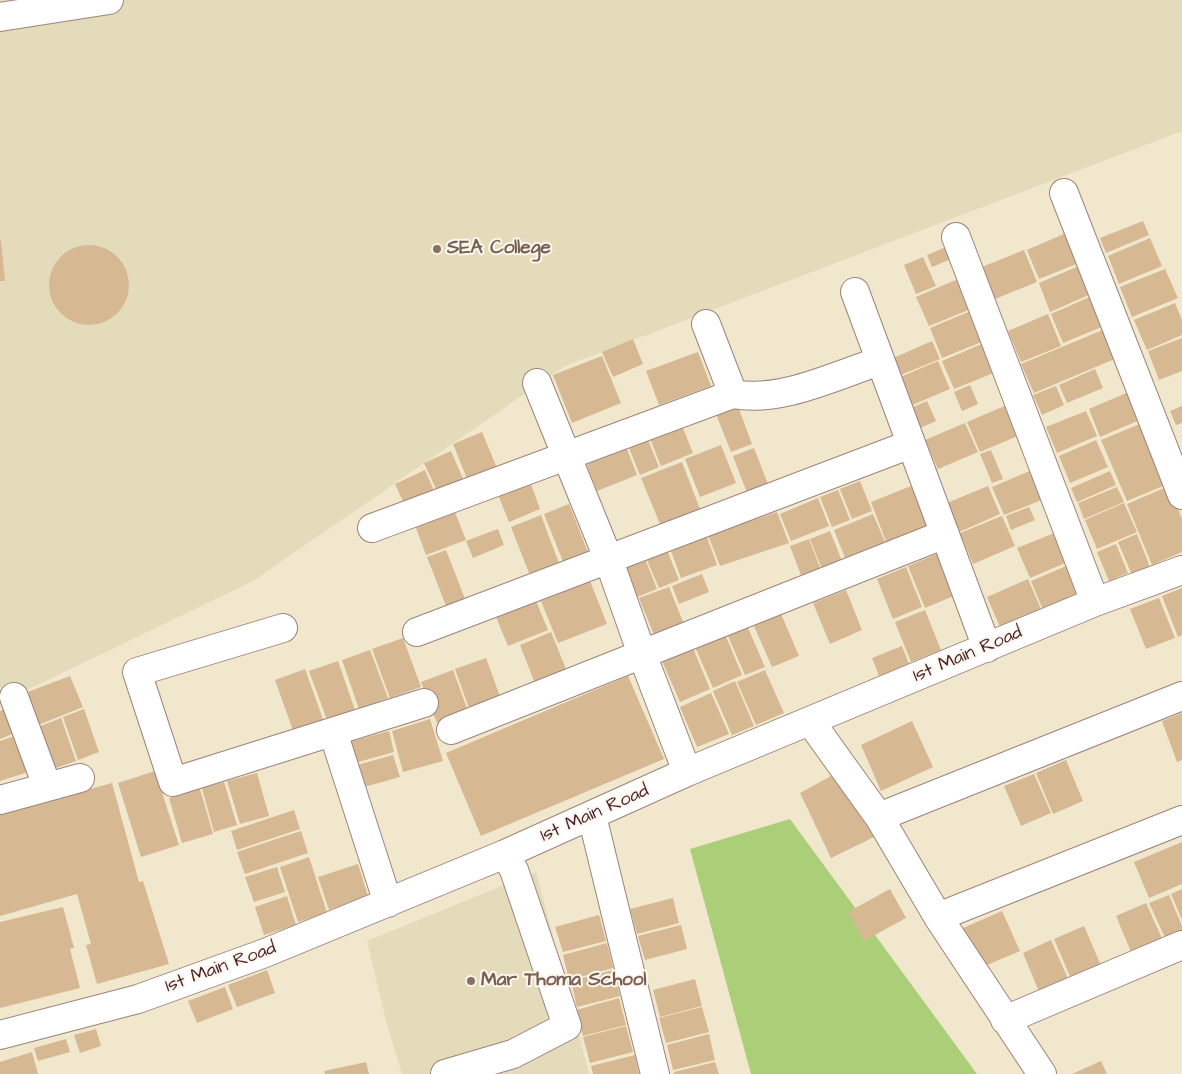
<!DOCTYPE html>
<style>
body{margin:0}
canvas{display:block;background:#f0e7cc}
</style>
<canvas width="1182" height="1074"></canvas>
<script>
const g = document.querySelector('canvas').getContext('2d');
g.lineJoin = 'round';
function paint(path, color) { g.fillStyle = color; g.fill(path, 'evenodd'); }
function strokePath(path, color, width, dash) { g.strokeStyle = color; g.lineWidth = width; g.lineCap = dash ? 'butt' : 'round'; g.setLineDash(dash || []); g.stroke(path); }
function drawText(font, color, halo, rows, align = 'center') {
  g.font = font + ' "Architects Daughter",sans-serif'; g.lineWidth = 4; g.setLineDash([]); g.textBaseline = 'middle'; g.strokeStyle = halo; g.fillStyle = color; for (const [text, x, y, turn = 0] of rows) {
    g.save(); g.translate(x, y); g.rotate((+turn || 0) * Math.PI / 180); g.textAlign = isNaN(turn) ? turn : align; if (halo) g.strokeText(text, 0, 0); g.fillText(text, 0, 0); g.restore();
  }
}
const built = new Path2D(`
 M0,0H1182V131L565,366L253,581L0,703Z
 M536,872L589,1074H402L386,1021L367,941Z`);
const green = new Path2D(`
 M790,819L977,1074H751L690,849Z`);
const building = new Path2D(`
 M1143,221L1149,235L1106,253L1100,238Z
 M1066,233L1079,263L1039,279L1027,250Z
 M1150,238L1162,266L1119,284L1108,256Z
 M1,240L5,281H0V241Z
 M49 285a40 40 0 1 1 80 0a40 40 0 1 1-80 0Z
 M946,247L951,259L932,267L927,255Z
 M1024,250L1037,282L995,299L982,267Z
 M923,257L936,286L916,294L904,265Z
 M1079,266L1091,294L1050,312L1039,283Z
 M1165,269L1178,298L1132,317L1120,287Z
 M958,279L971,309L929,326L916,297Z
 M1092,296L1104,326L1063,343L1051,314Z
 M1175,303L1182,320V335L1147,350L1134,320Z
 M971,311L984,341L942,358L930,328Z
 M1048,314L1061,346L1021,362L1008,331Z
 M1105,329L1117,358L1034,393L1021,364Z
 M1182,338V371L1159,380L1148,351Z
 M633,339L643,364L613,377L602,352Z
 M932,341L940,359L898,376L891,359Z
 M984,343L996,372L954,389L942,361Z
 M698,352L711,386L659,405L646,371Z
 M602,356L621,403L572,423L553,375Z
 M938,361L950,389L910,406L898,378Z
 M1095,369L1103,388L1067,403L1059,385Z
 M970,385L978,404L962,411L954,392Z
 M1056,386L1064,405L1042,415L1033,395Z
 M1131,391L1142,419L1100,437L1089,409Z
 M736,401L752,444L731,452L714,409Z
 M927,401L936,421L920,428L911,408Z
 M1007,405L1020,435L980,452L967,422Z
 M1182,406V423L1176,425L1170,411Z
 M1086,411L1097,436L1057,453L1046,427Z
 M681,423L693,453L661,466L649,436Z
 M965,423L978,452L938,469L925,440Z
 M1142,423L1168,484L1127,501L1101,440Z
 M482,432L497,468L468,481L453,444Z
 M646,435L659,467L640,475L627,443Z
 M1096,440L1108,467L1070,483L1059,456Z
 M625,444L637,475L597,491L585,460Z
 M721,445L736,483L700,497L685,459Z
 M754,448L768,484L747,493L733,456Z
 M991,450L1003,479L992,483L980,454Z
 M451,451L464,481L438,493L424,463Z
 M682,462L700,509L660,524L641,478Z
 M425,470L435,493L405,506L395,484Z
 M1032,470L1044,499L1004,515L992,487Z
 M1110,471L1116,485L1077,502L1071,488Z
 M529,479L540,509L509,522L497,492Z
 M860,481L872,511L852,519L840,489Z
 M911,486L928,528L887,544L871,502Z
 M988,486L1000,514L959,532L947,503Z
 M1169,486L1182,519V552L1152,565L1127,504Z
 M1117,487L1124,502L1084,519L1078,503Z
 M838,490L850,520L832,527L820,497Z
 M818,498L829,526L791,541L780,514Z
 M1124,503L1137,532L1097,549L1085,520Z
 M569,504L589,555L564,564L544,514Z
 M1029,507L1035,520L1011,530L1006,516Z
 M454,510L466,540L426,555L415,525Z
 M777,512L789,543L720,566L708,535Z
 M873,514L885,542L845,558L834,530Z
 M541,515L560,566L531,578L511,527Z
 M1002,516L1015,546L973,564L960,533Z
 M498,529L504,545L473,558L466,541Z
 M830,531L842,561L822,569L810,539Z
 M1057,532L1070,561L1030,578L1017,548Z
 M1137,534L1150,567L1132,575L1118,542Z
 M707,537L717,565L681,578L671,551Z
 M809,539L821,570L802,578L790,546Z
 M1116,544L1128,573L1109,581L1097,552Z
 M446,550L467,604L448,611L427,557Z
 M667,550L679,580L659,588L646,558Z
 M939,553L956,595L925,608L908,566Z
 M645,559L657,589L637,597L624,567Z
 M1071,564L1083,593L1043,610L1031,581Z
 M906,567L922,607L893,619L877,579Z
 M702,574L709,592L679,604L672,586Z
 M1028,579L1041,609L1000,627L987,597Z
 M590,581L607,624L558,643L541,601Z
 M669,587L686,629L656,640L639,598Z
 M1182,588V635L1178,637L1162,596Z
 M846,590L862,630L830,644L813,603Z
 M1159,598L1175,638L1146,649L1130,609Z
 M536,601L548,630L508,646L496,617Z
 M925,610L941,650L911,662L895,622Z
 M781,614L799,656L772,667L754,626Z
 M748,628L765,667L745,675L728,636Z
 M551,632L568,674L536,686L520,645Z
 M725,634L742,675L713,688L695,647Z
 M403,638L421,687L390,698L372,649Z
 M902,646L909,664L879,676L872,658Z
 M693,648L710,689L680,702L662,661Z
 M370,650L388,698L359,709L342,660Z
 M486,658L501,699L470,711L455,669Z
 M338,661L355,710L327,720L309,671Z
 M305,669L324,722L294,733L275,680Z
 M453,670L468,711L437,723L421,682Z
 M765,670L784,713L756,725L737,682Z
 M70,676L83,707L38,725L25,693Z
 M628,676L664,759L481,836L446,753Z
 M735,681L754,726L732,735L713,691Z
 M711,693L729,734L697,747L680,707Z
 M7,708L17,732L0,739V711Z
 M84,709L99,752L78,760L63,717Z
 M1182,713V760L1177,762L1162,721Z
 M61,718L76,761L53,769L38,727Z
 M430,719L443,761L403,772L392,731Z
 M912,721L933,767L881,791L861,745Z
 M389,731L394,752L355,763L349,742Z
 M15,736L28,772L0,781V741Z
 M393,755L400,777L364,787L357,765Z
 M1066,760L1083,801L1053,814L1036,773Z
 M842,770L874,837L831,858L800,793Z
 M155,771L179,845L141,857L118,783Z
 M257,773L269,816L240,824L227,781Z
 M1034,774L1051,813L1021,826L1004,786Z
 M224,782L237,825L214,832L202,788Z
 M112,783L139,882L143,881L169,964L97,984L86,945L91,944L77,894L0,916V814Z
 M200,789L213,834L182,843L169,798Z
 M294,810L300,829L237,850L231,831Z
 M301,831L308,853L245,874L237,852Z
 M1182,842V884L1149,898L1134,862Z
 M309,857L327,913L298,922L280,867Z
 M358,864L368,896L329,910L318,877Z
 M277,867L285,892L254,902L245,877Z
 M890,889L906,918L864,941L848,912Z
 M1182,889V920L1171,894Z
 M1169,895L1182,926V936L1167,942L1149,903Z
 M287,896L296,925L264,935L255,907Z
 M673,898L679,923L637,934L630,909Z
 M1146,903L1165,945L1134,959L1116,916Z
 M63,907L74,948L70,949L80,988L0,1008V922Z
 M1002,911L1020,951L980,968L963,928Z
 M599,915L606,941L563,952L555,927Z
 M681,925L687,949L645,960L638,936Z
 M1084,926L1102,968L1072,981L1054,939Z
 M1051,940L1069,981L1040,994L1023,953Z
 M607,943L613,968L569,980L563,955Z
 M267,970L275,993L237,1007L228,985Z
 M613,970L620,996L577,1007L571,981Z
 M695,979L702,1006L660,1017L653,990Z
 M225,987L233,1009L197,1023L188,1001Z
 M619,998L626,1025L583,1036L576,1010Z
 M702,1007L709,1032L666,1043L659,1018Z
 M626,1026L633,1052L590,1063L583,1037Z
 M96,1029L101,1046L80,1053L74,1035Z
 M709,1034L715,1060L673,1070L667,1045Z
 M66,1039L70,1052L38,1061L34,1048Z
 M32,1052L38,1074H0V1062Z
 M635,1055L639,1074H593L591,1066Z
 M1101,1061L1107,1074H1072Z
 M366,1062L369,1074H325L324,1071Z
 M715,1062L719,1074H674V1072Z`);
const minor = new Path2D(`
 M0,17L109,0
 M1064,193L1182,495
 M956,237L1095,602
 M855,292L987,648
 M706,324L733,394C781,403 834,376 880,361
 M537,383L608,558L642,654L687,772
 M372,528L733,394
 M283,628L137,672L173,782L424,703
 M417,632L911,444
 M14,697L47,786
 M810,721L879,817L938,917L1042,1074
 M451,730L945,534
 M333,732L388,903
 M0,800L80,778
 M592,816L655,1074
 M879,817L1182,696
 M938,917L1182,820
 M1005,1020L1182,945
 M0,1035L138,999L265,953L505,854L687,772L1095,602L1182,570
 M445,1074L513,1054L567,1026L514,870L505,854`);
const markers = [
 [437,249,5,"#8d6e63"],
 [471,981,5,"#8d6e63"]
];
const educationNames = [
 ["SEA College",447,249],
 ["Mar Thoma School",481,981]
];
const streetNames = [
 ["1st Main Road",968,655,-23],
 ["1st Main Road",595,814,-24],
 ["1st Main Road",221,968,-20]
];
paint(built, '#e4dbba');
paint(green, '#abcf79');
paint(building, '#d6b993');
strokePath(minor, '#9d837c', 30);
strokePath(minor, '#fff', 28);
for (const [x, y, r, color] of markers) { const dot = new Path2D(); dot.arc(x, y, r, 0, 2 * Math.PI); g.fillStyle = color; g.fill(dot); strokePath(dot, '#fbf7ec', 2); }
drawText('bold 19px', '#785e54', '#fbf7ec', educationNames, 'left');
drawText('19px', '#4a1f2b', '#fbf7ec', streetNames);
</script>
